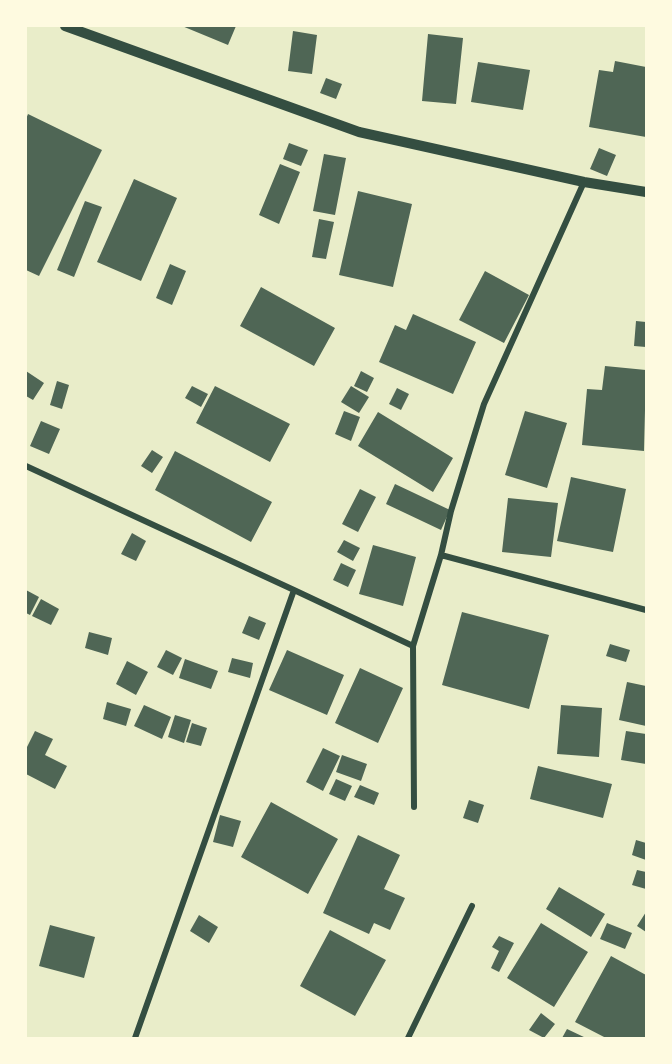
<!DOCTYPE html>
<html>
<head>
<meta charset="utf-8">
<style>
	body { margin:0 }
	#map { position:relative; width:672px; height:1064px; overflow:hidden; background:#e9edc9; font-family:"DejaVu Sans",sans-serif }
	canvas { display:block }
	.frame { position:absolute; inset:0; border:27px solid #fefae0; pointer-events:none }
</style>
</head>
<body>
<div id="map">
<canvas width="672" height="1064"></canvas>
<div class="frame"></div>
</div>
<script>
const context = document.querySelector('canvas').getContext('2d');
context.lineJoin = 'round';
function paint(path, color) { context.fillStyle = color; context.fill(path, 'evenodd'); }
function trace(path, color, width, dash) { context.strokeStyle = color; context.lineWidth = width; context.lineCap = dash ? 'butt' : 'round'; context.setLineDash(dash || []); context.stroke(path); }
const building = new Path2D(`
	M182 26H236L228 45Z
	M293 31 317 35 312 74 288 71Z
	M428 34 463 38 456 104 422 101Z
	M615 61 646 67V137L589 127 599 70 613 72Z
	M478 62 530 70 523 110 471 102Z
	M326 78 342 84 336 99 320 93Z
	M28 114 102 150 39 276 26 270V119Z
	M289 143 308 150 301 166 283 159Z
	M599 148 616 155 607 176 590 169Z
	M324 154 346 158 335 215 313 211Z
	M280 164 300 172 279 224 259 215Z
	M134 179 177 198 141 281 97 262Z
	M358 191 412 204 393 287 339 275Z
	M85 201 102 207 74 277 57 270Z
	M319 219 334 222 326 259 312 257Z
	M170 264 186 271 172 305 156 298Z
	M485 271 529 295 504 343 459 320Z
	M261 287 335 328 314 366 240 326Z
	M413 314 476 342 453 394 379 362 395 325 406 330Z
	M636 321 646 322V347L634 346Z
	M605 366 646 370 644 451 582 445 587 389 602 390Z
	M26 371 44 383 33 400 26 396Z
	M361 371 374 378 367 392 354 386Z
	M57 381 69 385 62 409 50 405Z
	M192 386 208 394 201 407 185 398Z
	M215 386 290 424 270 462 196 423Z
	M351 386 369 397 359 413 341 402Z
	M397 388 409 394 401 410 389 404Z
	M344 411 360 417 351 441 335 434Z
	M525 411 567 423 547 488 505 475Z
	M378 412 453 458 433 492 358 446Z
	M41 421 60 429 49 454 30 446Z
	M152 450 163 457 152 473 141 466Z
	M175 451 272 502 251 542 155 490Z
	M571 477 626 489 613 552 557 541Z
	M395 484 450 510 441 530 386 504Z
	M360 489 376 497 358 532 342 524Z
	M508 498 558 503 551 557 502 552Z
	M132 533 146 541 136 561 121 554Z
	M344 540 360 548 353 561 337 552Z
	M373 545 416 557 403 606 359 594Z
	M341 563 356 570 348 587 333 580Z
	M26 590 39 597 30 615 26 613Z
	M41 599 59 609 51 625 32 616Z
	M462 612 549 635 529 709 442 685Z
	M249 616 266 623 259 640 242 633Z
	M89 632 112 638 108 655 85 648Z
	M610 644 630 650 626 662 606 656Z
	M166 650 182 658 173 675 157 667Z
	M287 650 344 675 327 715 269 690Z
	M232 658 253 663 250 678 228 672Z
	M185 659 218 671 211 689 179 678Z
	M127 661 148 672 136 695 116 684Z
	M360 668 403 688 378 743 335 723Z
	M627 682 646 686V726L619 720Z
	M107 702 131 709 126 726 103 719Z
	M144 705 171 717 162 739 134 726Z
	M561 705 602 708 599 757 557 754Z
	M175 715 191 720 184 743 168 737Z
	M192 723 207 728 201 746 186 742Z
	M35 731 53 739 45 755 67 766 55 789 26 774V749Z
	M626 731 646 734V764L621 760Z
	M323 748 340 756 323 791 306 782Z
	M342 755 367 764 361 781 336 772Z
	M538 766 612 784 603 818 530 799Z
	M336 779 352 786 345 801 329 794Z
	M360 785 379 793 374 805 354 797Z
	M469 800 484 805 478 823 463 818Z
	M271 802 338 839 308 894 241 857Z
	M220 815 241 821 233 847 213 842Z
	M358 835 400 855 384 889 405 898 390 930 374 923 369 934 323 913Z
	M636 840 646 843V860L632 855Z
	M637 870 646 872V889L632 885Z
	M559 887 605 914 591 937 546 909Z
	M646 912V932L637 926Z
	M199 915 218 927 209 943 190 931Z
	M541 923 588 952 554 1007 507 978Z
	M607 923 632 933 625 949 600 939Z
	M50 925 95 937 84 978 39 966Z
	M330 930 386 960 355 1016 300 986Z
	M499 936 514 943 499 972 491 968 499 951 492 947Z
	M611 956 646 975V1038H606L575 1022Z
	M541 1013 555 1024 544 1038 529 1030Z
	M567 1029 586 1038H562Z`);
const minor = new Path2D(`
	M584 182 484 404 451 511 441 555 646 610
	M26 466 294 590
	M414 807 413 646 441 555
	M135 1038 294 590 413 646
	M408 1038 472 906`);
const tertiary = new Path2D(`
	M65 26 359 132 584 182 646 192`);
paint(building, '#4f6655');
trace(minor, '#344e41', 6);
trace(tertiary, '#344e41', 10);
</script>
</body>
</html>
